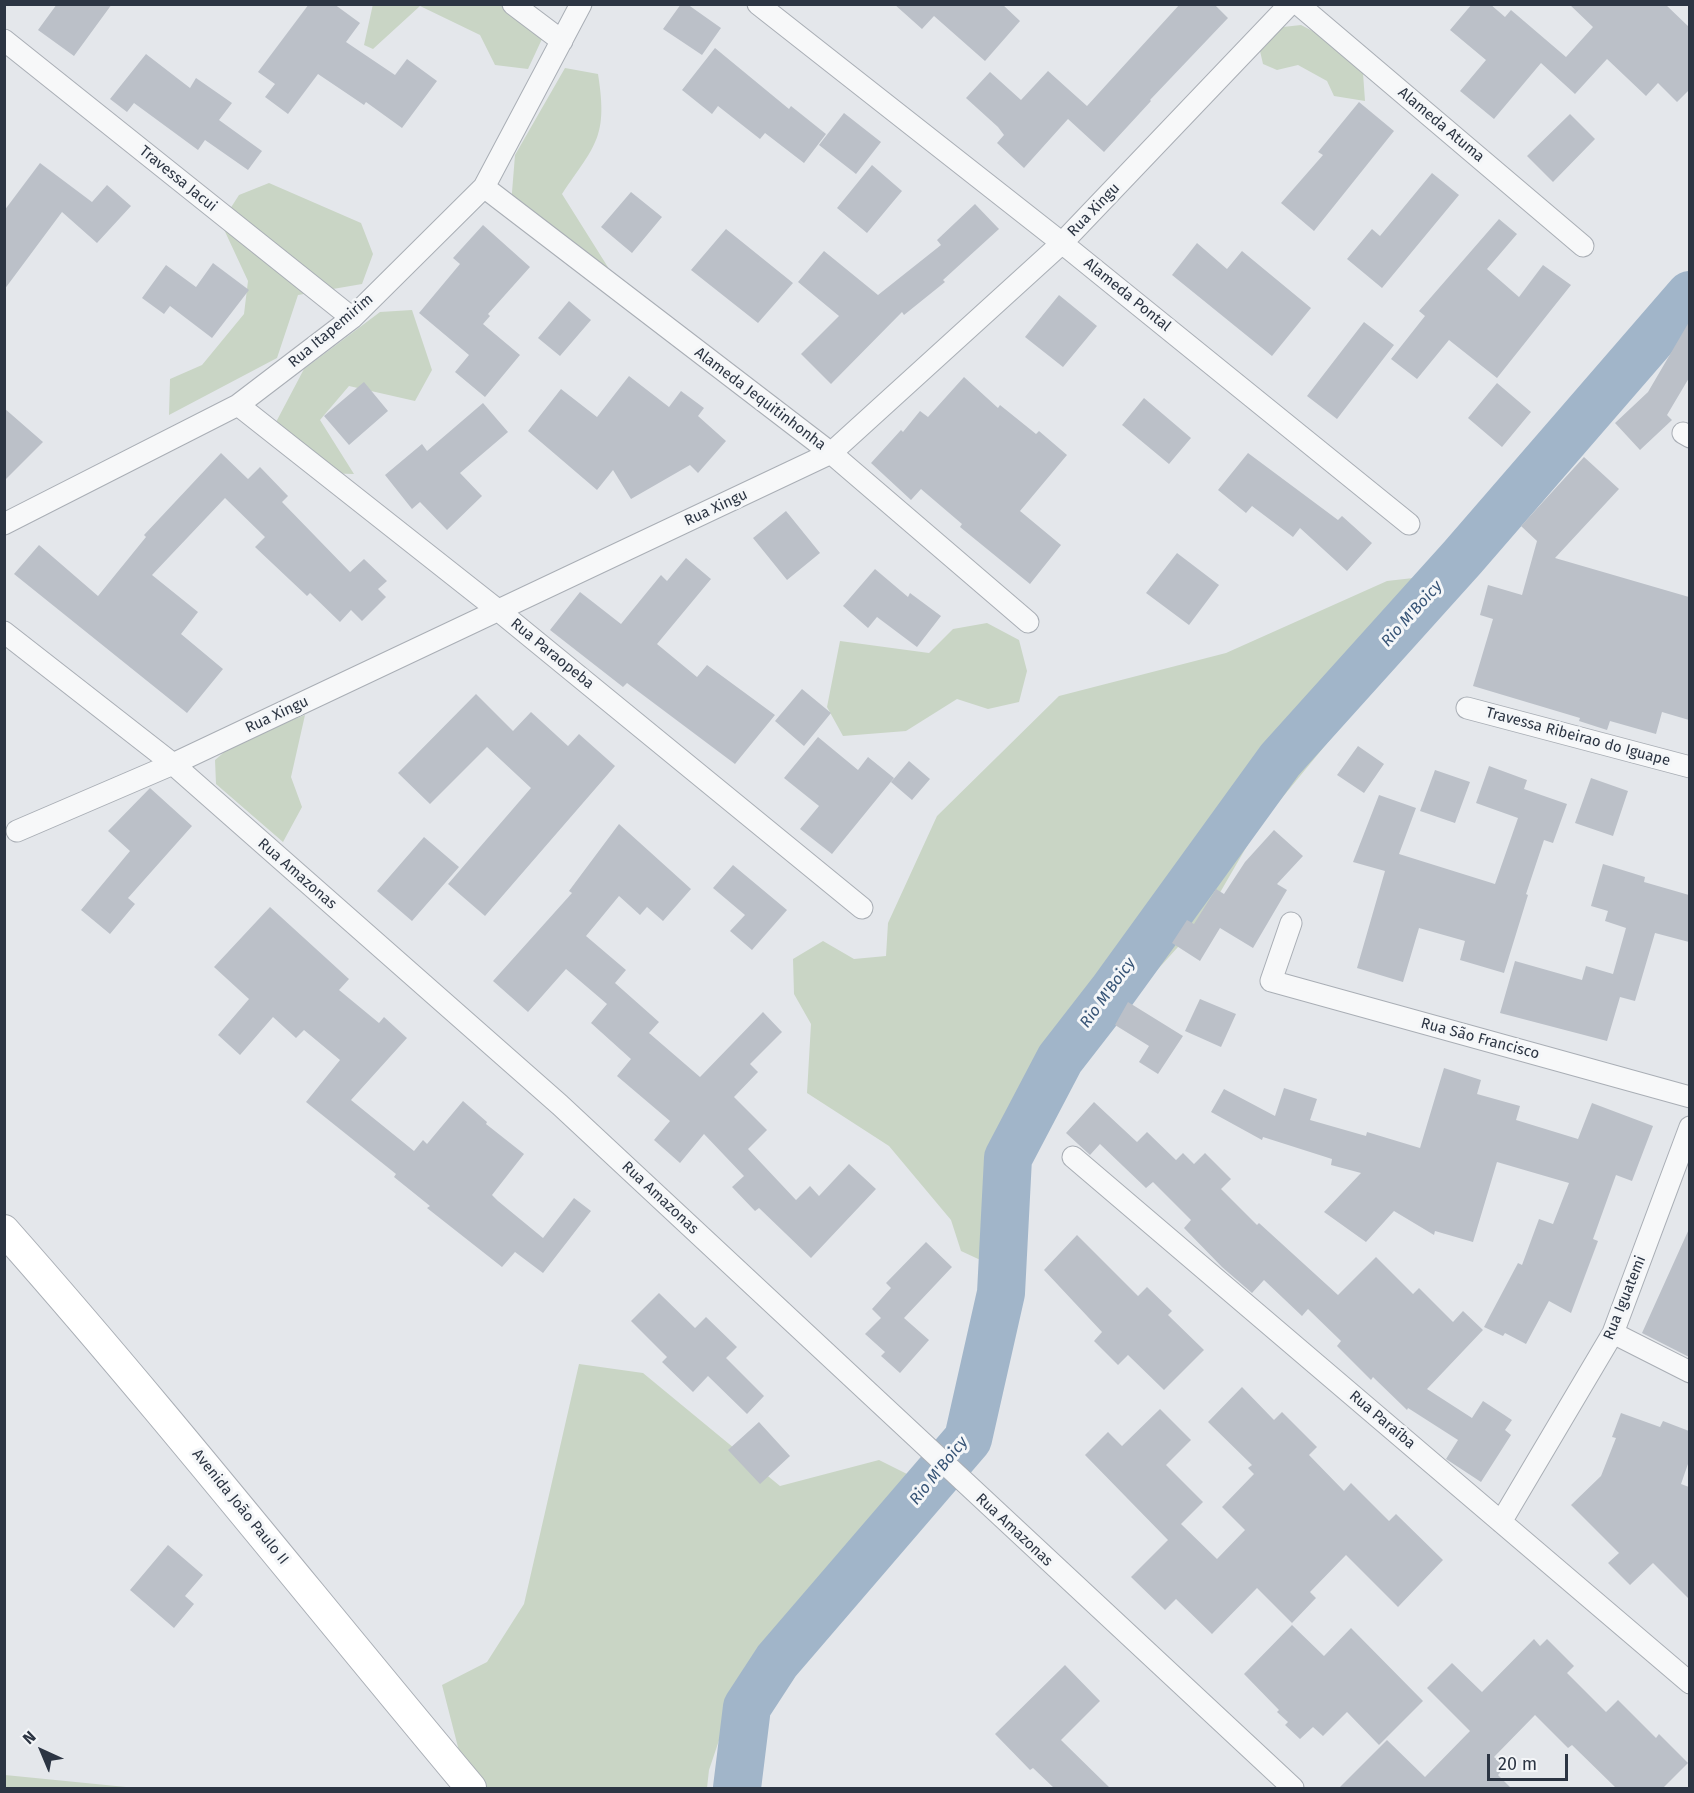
<!DOCTYPE html>
<html>
<head>
<meta charset="utf-8">
<style>
	body { margin:0 }
	#map { position:relative; width:1694px; height:1793px; overflow:hidden; background:#e4e7eb; font-family:"Fira Sans",sans-serif }
	canvas { display:block }
	.frame { position:absolute; inset:0; border:6px solid #2c3543; pointer-events:none }
	.north { position:absolute; left:12px; top:1721px; width:60px; height:60px; -webkit-text-stroke:4px #f4f6f8; paint-order:stroke; rotate:316deg; font-size:16px; font-weight:700; line-height:24px; text-align:center; color:#2c3543 }
	.north::after { content:''; display:block; margin:auto; width:21px; height:27px; background:#2c3543; clip-path:polygon(50% 0,100% 100%,50% 72%,0 100%) }
	.scale { position:absolute; left:1487px; top:1754px; width:81px; height:27px; box-sizing:border-box; border:3px solid #2c3543; border-top:0; padding-left:8px; font-size:18px; line-height:21px; white-space:nowrap; color:#2c3543; -webkit-text-stroke:4px #f4f6f8; paint-order:stroke }
</style>
</head>
<body>
<div id="map">
<canvas width="1694" height="1793"></canvas>
<div class="frame"></div>
<div class="north">N</div>
<div class="scale">20 m</div>
</div>
<script>
const context = document.querySelector('canvas').getContext('2d');
context.lineJoin = 'round';
function paint(path, color) { context.fillStyle = color; context.fill(path, 'evenodd'); }
function trace(path, color, width, dash) { context.strokeStyle = color; context.lineWidth = width; context.lineCap = dash ? 'butt' : 'round'; context.setLineDash(dash || []); context.stroke(path); }
function label(font, color, halo, rows, align = 'center') {
  context.font = font + ' "Fira Sans",sans-serif'; context.lineWidth = 6; context.setLineDash([]); context.textBaseline = 'middle'; context.strokeStyle = halo; context.fillStyle = color; for (const [text, x, y, turn = 0] of rows) {
    context.save(); context.translate(x, y); context.rotate((+turn || 0) * Math.PI / 180); context.textAlign = isNaN(turn) ? turn : align; if (halo) context.strokeText(text, 0, 0); context.fillText(text, 0, 0); context.restore();
  }
}
const green = new Path2D(`
	M373 4 532 5 542 39 528 69 495 65 480 35 420 6 373 49 364 45Z
	M1301 25 1334 42 1363 73 1365 101 1334 96 1327 81 1298 65 1277 70 1263 64 1260 51 1274 28Z
	M565 68 598 74C608 137 596 144 562 194L616 280 510 217 515 155Z
	M269 183 361 223 373 254 362 284 298 295 277 358 169 415 170 379 202 365 244 314 248 281 221 223 239 195Z
	M412 310 432 370 415 401 349 386 320 420 354 474 319 473 275 424 304 369 380 312Z
	M1422 577 1441 605 1258 827 1207 915 1052 1086 1027 1145 1025 1211 989 1264 961 1251 951 1220 889 1146 807 1093 811 1024 794 994 793 959 823 941 854 959 886 956 888 923 937 816 1059 696 1226 653 1387 581Z
	M987 623 1019 640 1027 671 1019 702 988 709 957 699 906 731 843 736 827 707 840 641 929 653 953 629Z
	M305 715 291 777 302 807 283 842 216 784 215 760 237 741Z
	M579 1364 643 1373 780 1486 879 1460 909 1475 879 1531 803 1595 741 1675 709 1770 707 1788H481L459 1751 442 1685 487 1662 524 1604Z
	M4 1775H5L136 1788H5Z`);
const river = new Path2D(`
	M737 1788 747 1707 777 1661 968 1439 1001 1293 1008 1158 1060 1059 1112 992 1280 760 1462 558 1690 295`);
const building = new Path2D(`
	M57 4H112L74 56 38 30Z
	M309 4H334L360 23 346 42 395 75 407 59 437 81 402 128 366 102 364 105 318 74 288 114 265 97 275 84 258 72Z
	M681 4H687L721 28 702 55 663 29Z
	M894 4H1002L1020 21 985 61 934 16 922 29Z
	M1180 4H1214L1228 18 1150 100 1151 101 1104 152 1068 119 1024 168 997 143 1004 135 998 127 966 98 990 72 1021 100 1048 71 1087 106Z
	M1472 4H1490L1505 17 1511 10 1566 57 1593 27 1569 4H1665L1689 27V90L1677 102 1658 83 1646 96 1607 59 1575 94 1541 63 1494 119 1460 91 1486 60 1450 30Z
	M715 48 789 109 791 106 826 134 804 163 765 133 760 139 718 106 712 114 682 90Z
	M146 54 190 88 196 78 232 103 219 120 262 151 248 170 205 140 198 150 134 103 127 112 110 99Z
	M1359 102 1394 131 1314 231 1281 203 1323 155 1318 152Z
	M844 113 881 142 856 174 819 145Z
	M1570 114 1595 139 1553 182 1527 156Z
	M40 163 92 202 107 185 131 206 97 243 62 212 4 290V211Z
	M872 165 902 191 867 233 837 208Z
	M1432 173 1459 195 1382 288 1347 259 1372 229 1380 236Z
	M631 192 662 217 632 253 601 227Z
	M975 204 999 229 943 280 945 282 904 315 902 312 831 384 801 354 839 316 798 282 824 251 878 295 941 245 937 240Z
	M1499 219 1517 234 1487 269 1519 297 1543 265 1571 285 1497 378 1449 340 1417 379 1391 359 1425 316 1419 311Z
	M483 225 530 267 488 314 490 316 483 324 520 355 485 397 455 372 469 355 419 313 460 264 453 258Z
	M726 229 793 283 758 323 691 270Z
	M1197 243 1227 269 1242 251 1311 308 1272 356 1172 275Z
	M213 263 249 290 212 338 170 306 164 314 142 298 166 265 196 287Z
	M1059 295 1097 326 1063 367 1025 337Z
	M569 301 591 320 560 356 538 338Z
	M1364 322 1394 345 1337 419 1307 396Z
	M1689 322V378L1667 415 1672 420 1640 450 1615 423 1648 392Z
	M629 376 669 407 681 391 704 408 698 416 726 441 698 473 690 465 631 499 613 470 597 490 528 431 561 389 597 417Z
	M964 377 998 408 1000 405 1036 434 1039 431 1067 455 1020 511 1061 545 1030 584 960 527 962 524 921 489 911 500 871 463 901 430 903 432 920 411 928 417Z
	M364 382 388 411 349 445 324 416Z
	M1497 383 1531 412 1502 447 1468 418Z
	M1144 398 1191 438 1169 464 1122 425Z
	M483 403 508 432 460 473 482 496 447 530 420 502 412 509 385 475 422 444 427 451Z
	M4 408 43 442 4 481Z
	M221 453 248 479 260 467 288 496 282 502 350 572 364 559 387 581 378 589 386 597 362 621 351 610 340 622 310 593 307 596 255 547 265 537 225 498 152 575 198 612 181 634 223 669 187 713 14 574 39 545 98 596 146 537 144 535Z
	M1248 453 1338 520 1342 516 1372 543 1347 571 1300 528 1293 537 1252 506 1246 513 1218 490Z
	M1584 457 1619 489 1555 558 1689 597V720L1662 712 1656 734 1610 721 1607 730 1579 721 1580 718 1473 686 1493 619 1480 615 1488 585 1522 595 1537 541 1521 526Z
	M786 511 820 553 787 580 753 538Z
	M1177 553 1219 585 1189 625 1146 593Z
	M686 558 711 579 657 644 697 677 707 665 775 715 735 764 627 683 623 687 550 630 580 592 621 624 661 575 667 581Z
	M875 569 908 597 910 593 941 616 917 647 877 617 868 628 843 606Z
	M802 689 831 713 804 746 775 721Z
	M476 694 513 731 531 712 568 746 579 734 615 766 485 916 448 884 531 788 487 747 430 804 398 773Z
	M818 737 858 770 868 757 894 778 832 854 800 829 819 806 784 778Z
	M1358 746 1384 764 1364 793 1337 775Z
	M909 761 930 779 912 800 891 782Z
	M1489 766 1527 780 1524 789 1567 804 1553 843 1544 840 1526 894 1528 895 1504 973 1460 960 1465 941 1419 928 1403 982 1357 968 1385 871 1353 862 1379 795 1416 808 1399 854 1495 884 1518 818 1476 803Z
	M1435 770 1470 782 1455 823 1420 811Z
	M1591 778 1628 791 1613 836 1575 823Z
	M150 788 192 826 128 898 135 904 110 934 81 910 130 851 108 831Z
	M619 824 691 889 663 921 647 907 640 915 619 896 586 936 626 970 615 983 659 1022 649 1033 700 1077 763 1012 782 1032 750 1064 758 1072 734 1097 767 1130 748 1149 796 1200 810 1186 819 1196 849 1164 876 1189 811 1258 759 1208 755 1211 732 1187 744 1176 704 1134 680 1163 654 1140 670 1121 617 1076 631 1059 591 1023 607 1004 566 969 528 1012 493 981 572 893 569 891Z
	M1274 830 1303 856 1277 884 1287 890 1253 948 1220 928 1200 961 1172 943 1187 920 1194 924 1216 889 1224 894 1245 862Z
	M424 837 459 867 412 921 377 891Z
	M1603 864 1645 877 1644 882 1689 895V942L1655 933 1635 1001 1620 997 1607 1041 1500 1013 1515 961 1582 980 1586 966 1613 974 1626 928 1605 921 1608 911 1591 906Z
	M733 865 787 910 752 950 730 931 745 915 713 888Z
	M270 907 349 979 339 990 379 1023 384 1017 407 1038 351 1100 414 1151 423 1140 427 1144 463 1101 487 1122 486 1124 524 1154 492 1195 498 1201 543 1238 574 1198 591 1211 543 1273 515 1252 502 1267 427 1208 430 1206 394 1177 396 1174 306 1102 340 1060 304 1030 296 1038 273 1017 240 1055 218 1035 249 999 214 967Z
	M1200 999 1236 1014 1221 1047 1185 1031Z
	M1128 1002 1183 1036 1158 1074 1139 1062 1149 1046 1115 1025Z
	M1444 1068 1481 1080 1477 1094 1520 1106 1516 1120 1578 1139 1592 1103 1653 1126 1632 1181 1616 1175 1593 1239 1598 1241 1571 1313 1549 1301 1526 1344 1505 1333 1503 1336 1484 1327 1518 1263 1522 1265 1539 1219 1553 1224 1569 1183 1497 1162 1473 1242 1435 1231 1434 1235 1394 1211 1366 1242 1324 1212 1361 1173 1331 1165 1332 1159 1263 1137 1262 1140 1211 1112 1224 1089 1275 1116 1284 1088 1317 1099 1310 1120 1366 1136 1367 1132 1420 1148Z
	M1094 1102 1137 1142 1147 1132 1176 1160 1183 1153 1194 1164 1205 1153 1231 1179 1221 1189 1257 1225 1259 1223 1338 1295 1376 1257 1413 1294 1419 1288 1453 1322 1463 1311 1483 1330 1427 1389 1472 1418 1483 1401 1512 1420 1505 1430 1511 1435 1481 1482 1446 1459 1458 1440 1408 1408 1407 1410 1373 1377 1371 1380 1337 1346 1341 1341 1308 1309 1302 1316 1264 1280 1252 1293 1222 1267 1184 1228 1191 1220 1153 1182 1146 1188 1100 1144 1090 1155 1066 1133Z
	M1689 1229V1357L1642 1333Z
	M1077 1235 1138 1296 1147 1287 1172 1311 1168 1315 1204 1350 1164 1390 1128 1355 1118 1365 1094 1341 1102 1332 1044 1270Z
	M926 1242 952 1267 904 1318 929 1340 900 1373 881 1356 885 1352 865 1334 881 1318 872 1309 891 1288 886 1283Z
	M659 1293 695 1328 706 1317 737 1347 726 1358 764 1396 747 1414 708 1376 693 1392 662 1362 667 1357 631 1321Z
	M1242 1387 1274 1420 1282 1412 1317 1447 1309 1455 1344 1491 1351 1483 1389 1521 1396 1514 1443 1560 1398 1607 1346 1555 1310 1592 1316 1598 1292 1623 1257 1588 1212 1634 1176 1599 1165 1610 1131 1577 1168 1540 1085 1455 1108 1432 1122 1446 1160 1409 1191 1440 1166 1465 1203 1502 1181 1524 1217 1559 1245 1530 1222 1507 1254 1474 1248 1468 1252 1465 1208 1422Z
	M1621 1413 1660 1427 1663 1421 1689 1431V1461L1681 1484 1689 1487V1599L1653 1563 1630 1585 1608 1563 1619 1553 1571 1505 1601 1476 1616 1438 1612 1437Z
	M759 1422 790 1456 760 1484 728 1450Z
	M168 1545 203 1575 185 1596 194 1604 174 1628 130 1590Z
	M1292 1625 1324 1656 1351 1628 1423 1701 1379 1745 1347 1712 1323 1736 1313 1727 1300 1739 1285 1725 1288 1722 1277 1712 1279 1710 1244 1674Z
	M1534 1639 1540 1646 1547 1639 1574 1666 1567 1673 1606 1712 1618 1700 1656 1738 1659 1734 1688 1763 1663 1788H1616L1572 1745 1568 1748 1535 1715 1494 1757 1505 1767 1498 1775 1511 1788H1339L1387 1740 1425 1777 1470 1731 1427 1688 1452 1663 1482 1692Z
	M1065 1665 1100 1701 1061 1740 1110 1788H1054L1033 1768 1030 1770 995 1734Z`);
const minor = new Path2D(`
	M513 4 562 41
	M758 4 1062 243 1409 524
	M1298 4 1583 246
	M4 40 352 318
	M484 187 831 453 1028 622
	M238 405 499 611 862 908
	M1683 433 1690 437
	M4 524 238 405 352 318 484 187 581 4
	M4 632 173 764 560 1105 1293 1788
	M1467 708 1690 767
	M17 831 173 764 831 453 1062 243 1290 4
	M1291 923 1271 981 1690 1097
	M1073 1157 1690 1683
	M1613 1333 1690 1372
	M1501 1522 1613 1333 1690 1127`);
const secondary = new Path2D(`
	M4 1230C165 1412 315 1602 471 1788`);
const streetNames = [
	["Alameda Atuma",1441,125,40],
	["Travessa Jacui",178,179,39],
	["Rua Xingu",1094,210,-46],
	["Alameda Pontal",1127,295,39],
	["Rua Itapemirim",331,331,-40],
	["Alameda Jequitinhonha",760,399,37],
	["Rua Xingu",716,508,-25],
	["Rua Paraopeba",552,654,39],
	["Rua Xingu",277,715,-25],
	["Travessa Ribeirao do Iguape",1578,737,15],
	["Rua Amazonas",297,874,41],
	["Rua São Francisco",1480,1039,15],
	["Rua Amazonas",660,1198,43],
	["Rua Iguatemi",1625,1298,-68],
	["Rua Paraíba",1382,1420,40],
	["Avenida João Paulo II",240,1507,51],
	["Rua Amazonas",1014,1530,43]
];
const waterNames = [
	["Rio M'Boicy",1412,614,-48],
	["Rio M'Boicy",1108,993,-54],
	["Rio M'Boicy",939,1471,-51]
];
paint(green, '#c9d5c5');
trace(river, '#a1b5c9', 48);
paint(building, '#bbc0c8');
trace(minor, '#a9aeb5', 23);
trace(secondary, '#a9aeb5', 32);
trace(minor, '#f7f8f9', 21);
trace(secondary, '#fff', 30);
label('15px', '#2c3543', '#f4f6f8', streetNames);
label('italic 16px', '#375476', '#f4f6f8', waterNames);
</script>
</body>
</html>
